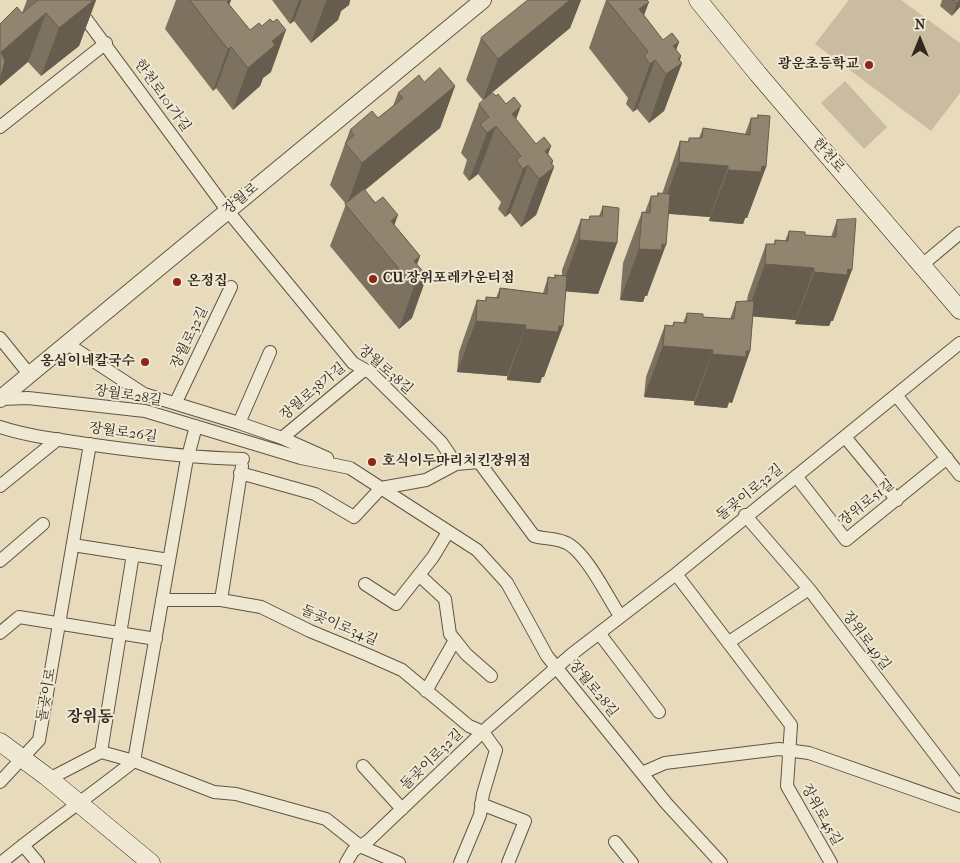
<!DOCTYPE html>
<html>
<head>
<meta charset="utf-8">
<style>
	body { margin:0 }
	#map { position:relative; width:960px; height:863px; overflow:hidden; background:#e7dbbb; font-family:"IM FELL French Canon",serif }
	canvas { display:block }
	.north { position:absolute; left:895px; top:15px; width:50px; height:50px; -webkit-text-stroke:4px #efe8d3; paint-order:stroke; rotate:0deg; font-size:14px; font-weight:700; line-height:20px; text-align:center; color:#34271f }
	.north::after { content:''; display:block; margin:auto; width:18px; height:22px; background:#34271f; clip-path:polygon(50% 0,100% 100%,50% 72%,0 100%) }
</style>
</head>
<body>
<div id="map">
<canvas width="960" height="863"></canvas>
<div class="north">N</div>
</div>
<script>
const context = document.querySelector('canvas').getContext('2d');
context.lineJoin = 'round';
function paint(path, color) { context.fillStyle = color; context.fill(path, 'evenodd'); }
function trace(path, color, width, dash) { context.strokeStyle = color; context.lineWidth = width; context.lineCap = dash ? 'butt' : 'round'; context.setLineDash(dash || []); context.stroke(path); }
function label(font, color, halo, rows, align = 'center') {
  context.font = font + ' "IM FELL French Canon","Noto Serif KR",serif'; context.lineWidth = 4; context.setLineDash([]); context.textBaseline = 'middle'; context.strokeStyle = halo; context.fillStyle = color; for (const [text, x, y, turn = 0] of rows) {
    context.save(); context.translate(x, y); context.rotate((+turn || 0) * Math.PI / 180); context.textAlign = isNaN(turn) ? turn : align; if (halo) context.strokeText(text, 0, 0); context.fillText(text, 0, 0); context.restore();
  }
}
const green = new Path2D(`
	M849 0H901L960 43V93L931 131 815 44Z
	M845 81 887 127 864 149 821 103Z`);
const minor = new Path2D(`
	M72 0 227 210 353 363 371 373 441 442 456 464
	M0 127 106 43
	M922 265 960 233
	M0 338 29 374
	M66 343 144 394 239 423 282 438 327 458
	M896 395 960 475
	M0 399 28 398 145 411 301 458 350 468 477 550 507 583 547 656 666 803 721 863
	M176 402 231 287
	M239 423 270 352
	M0 427C30 437 63 440 94 445 144 452 193 458 243 459
	M845 437 897 500
	M282 438 364 370
	M240 473 315 494 354 517 381 488 426 480 456 464 479 462 534 536C544 539 555 538 564 542 584 548 608 598 620 616
	M796 476 846 540 947 458
	M0 486 58 439
	M745 515 809 589 960 787
	M73 545 169 560
	M0 561 43 524
	M676 574 791 725 787 786 831 863
	M419 575 445 599 450 634 455 640 426 691
	M365 584 396 604 433 557 448 532
	M162 600H221L261 607 310 631 368 655 402 670 469 726 483 732 496 750 483 794 480 815 460 863
	M221 600 242 466
	M0 633 19 617 156 639
	M599 633 659 712
	M455 640 466 654 491 676
	M729 642 809 589
	M101 752 134 761 214 792 236 794 326 819 360 846 399 863
	M363 766 402 809
	M642 773 665 763 779 749 809 753 960 806
	M49 779 101 752 133 554
	M0 782 39 740 90 444
	M481 804 525 821 508 863
	M615 842 632 863
	M23 845 38 863
	M1 863C44 827 90 796 134 761L186 464 196 426
	M346 863 353 851 368 841 488 727 572 654 676 574 960 343`);
const tertiary = new Path2D(`
	M0 399 483 0`);
const secondary = new Path2D(`
	M698 0 758 74 960 310
	M0 742 46 776 151 863`);
const wall = new Path2D(`
	M27 0H96L79 46 41 76 28 62 22 13Z
	M176 0H231L229 5 250 30 271 72 263 78 260 86 233 110 216 88 213 91 165 29Z
	M272 0H350L349 5 341 11 338 20 311 43 294 21 290 24Z
	M528 0H581L570 28 483 100 466 80 481 38Z
	M606 0 644 15 663 40 679 42 676 50 681 56 680 60 682 63 664 111 649 123 637 109 633 112 626 104 628 98 589 48Z
	M942 0H960L952 16 940 6Z
	M424 82 455 86 440 128 365 190 420 256 417 264 412 318 399 329 330 246 346 204 330 185 350 130 378 118 393 106 398 93Z
	M479 104 516 120 536 144 551 146 548 154 553 161 552 164 554 167 536 215 521 227 510 213 505 217 498 209 501 202 478 174 469 181 463 173 467 160 461 153Z
	M758 115 766 167 747 218H745L743 224 709 221 710 217 669 214 647 296H645L643 302 620 300 623 263 642 212H645L651 196H657L658 193 662 194 680 141 688 142 689 138H699L703 128 745 134 751 118H757Z
	M603 206 617 243 598 294 566 291 544 377H542L540 383 507 380V376L457 372 459 352 477 300 485 301 486 297 496 298 500 288 543 293 548 277 554 278 555 275H562V270L581 219 588 220 590 216H599Z
	M837 220 833 321H831L829 326 795 324 796 320 753 316 750 351 732 403 729 402 727 408 694 405V401L644 397 646 377 665 325 672 326 674 322 683 323 687 313 703 317 730 319 736 302 747 301 748 295 766 244H774L775 240 785 241 789 231 805 235 831 237Z`);
const shadedWall = new Path2D(`
	M94 0H96L79 46 41 76 59 28Z
	M229 0H231L218 36 227 2Z
	M299 0H302L294 21 290 24Z
	M327 0H350L349 5 341 11 338 20 311 43 326 1Z
	M570 0H581L570 28 483 100 498 59Z
	M960 0V7L952 16 957 3Z
	M649 2 636 37 639 9Z
	M46 13 28 62 0 86V55L1 52Z
	M286 30 271 72 263 78 260 86 233 110 248 68 272 41Z
	M679 42 667 74 678 59 681 56 678 65 682 63 664 111 649 123 666 74 673 46Z
	M231 47 216 88 213 91 228 49Z
	M655 60 637 109 633 112 650 64Z
	M455 86 440 128 347 205 362 163Z
	M521 106 508 141 512 114Z
	M496 126 478 174 469 181 487 133Z
	M551 146 539 178 551 163 553 161 550 170 554 167 536 215 521 227 539 179 545 151Z
	M679 162 728 166 710 217 660 213Z
	M528 165 510 213 505 217 523 169Z
	M762 166 766 167 747 218H745L743 224 709 221 728 170Z
	M398 215 385 252 391 221Z
	M579 240 617 243 598 294 560 291Z
	M662 244 666 245 647 296H645L643 302 620 300 639 249Z
	M420 256 410 283 414 261Z
	M765 264 814 268 796 320 746 316Z
	M848 269 852 270 833 321H831L829 326 795 324 814 272Z
	M427 276 412 318 399 329 414 287Z
	M476 321 526 325 507 376 457 372Z
	M559 326H563L544 377H542L540 383 507 380 525 329Z
	M663 346 713 350 694 401 644 397Z
	M746 351H750L732 403 729 402 727 408 694 405 712 354Z`);
const building = new Path2D(`
	M38 0H94L59 28 46 13 1 52 5 61 0 80V24L17 7 22 13Z
	M190 0H229L227 2 250 30 259 23 262 26 270 19 273 22 277 19 286 30 272 41 275 45 248 68 231 47 228 49Z
	M528 0H570L498 59 481 38Z
	M607 0H647L649 2 639 9 663 40 672 33 679 42 673 46 681 56 678 59 682 63 666 74 655 60 650 64 644 56 648 52Z
	M953 0H960L957 3Z
	M440 68 455 86 362 163 345 143 354 135 350 130 372 111 378 118 403 98 398 93 419 75 424 82Z
	M493 93 496 96 498 94 506 104 514 97 521 106 512 114 536 144 544 137 551 146 545 151 553 161 551 163 554 167 539 179 528 165 523 169 516 160 521 156 496 126 487 133 480 124 489 117 479 104Z
	M758 115 770 116 766 167 762 166 761 172 728 170V166L679 162 680 141 689 142V138H702L703 128 750 135 751 118H758Z
	M364 189 375 203 383 197 398 215 391 221 420 256 414 261 427 276 414 287 345 204Z
	M658 193 670 194 666 245 662 244V250L639 249 642 212 650 213 651 196H658Z
	M603 206 619 208 617 243 579 240 581 219 589 220 590 216H602Z
	M856 219 852 270 848 269 847 275 814 272V268L765 264 766 244H775V240L788 241 789 231 805 232V235L836 237 837 220Z
	M555 275 567 276 563 326H559L558 332 525 329 526 325 476 321 477 300 486 301V297L499 298 500 288 547 294 548 277 555 278Z
	M754 301 750 351H746V357L712 354 713 350 663 346 665 325 673 326 674 322 686 323 687 313 703 314V317L734 319 736 302Z`);
const markers = [
	[869,65,5,"#8f2418"],
	[373,279,5,"#8f2418"],
	[177,282,5,"#8f2418"],
	[145,362,5,"#8f2418"],
	[372,462,5,"#8f2418"]
];
const poiNames = [
	["광운초등학교",859,65,"right"],
	["CU 장위포레카운티점",383,279],
	["온정집",187,282],
	["옹심이네칼국수",135,362,"right"],
	["호식이두마리치킨장위점",382,462]
];
const streetNames = [
	["한천로101가길",162,96,54],
	["한천로",828,156,49],
	["장월로",241,199,-39],
	["장월로32길",190,338,-64],
	["장월로38길",385,370,41],
	["장월로38가길",313,392,-40],
	["장월로28길",128,396,9],
	["장월로26길",123,433,8],
	["돌곶이로32길",750,493,-39],
	["장위로51길",867,503,-38],
	["돌곶이로34길",339,626,23],
	["장위로49길",866,641,53],
	["장월로28길",593,689,51],
	["돌곶이로",47,695,-80],
	["돌곶이로32길",432,760,-44],
	["장위로45길",821,815,61]
];
const quarterNames = [
	["장위동",90,718]
];
paint(green, '#c9bca0');
trace(minor, '#615446', 14);
trace(tertiary, '#615446', 18);
trace(secondary, '#34271f', 19);
trace(minor, '#efe8d3', 12);
trace(tertiary, '#efe8d3', 16);
trace(secondary, '#efe8d3', 18);
paint(wall, '#7d7260');
paint(shadedWall, '#665d4e');
paint(building, '#918570');
trace(building, '#665d4e', 1);
for (const [x, y, r, color] of markers) { const dot = new Path2D(); dot.arc(x, y, r, 0, 2 * Math.PI); context.fillStyle = color; context.fill(dot); trace(dot, '#efe8d3', 2); }
label('bold 14px', '#34271f', '#efe8d3', poiNames, 'left');
label('14px', '#34271f', '#efe8d3', streetNames);
label('bold 16px', '#34271f', '#efe8d3', quarterNames);
</script>
</body>
</html>
